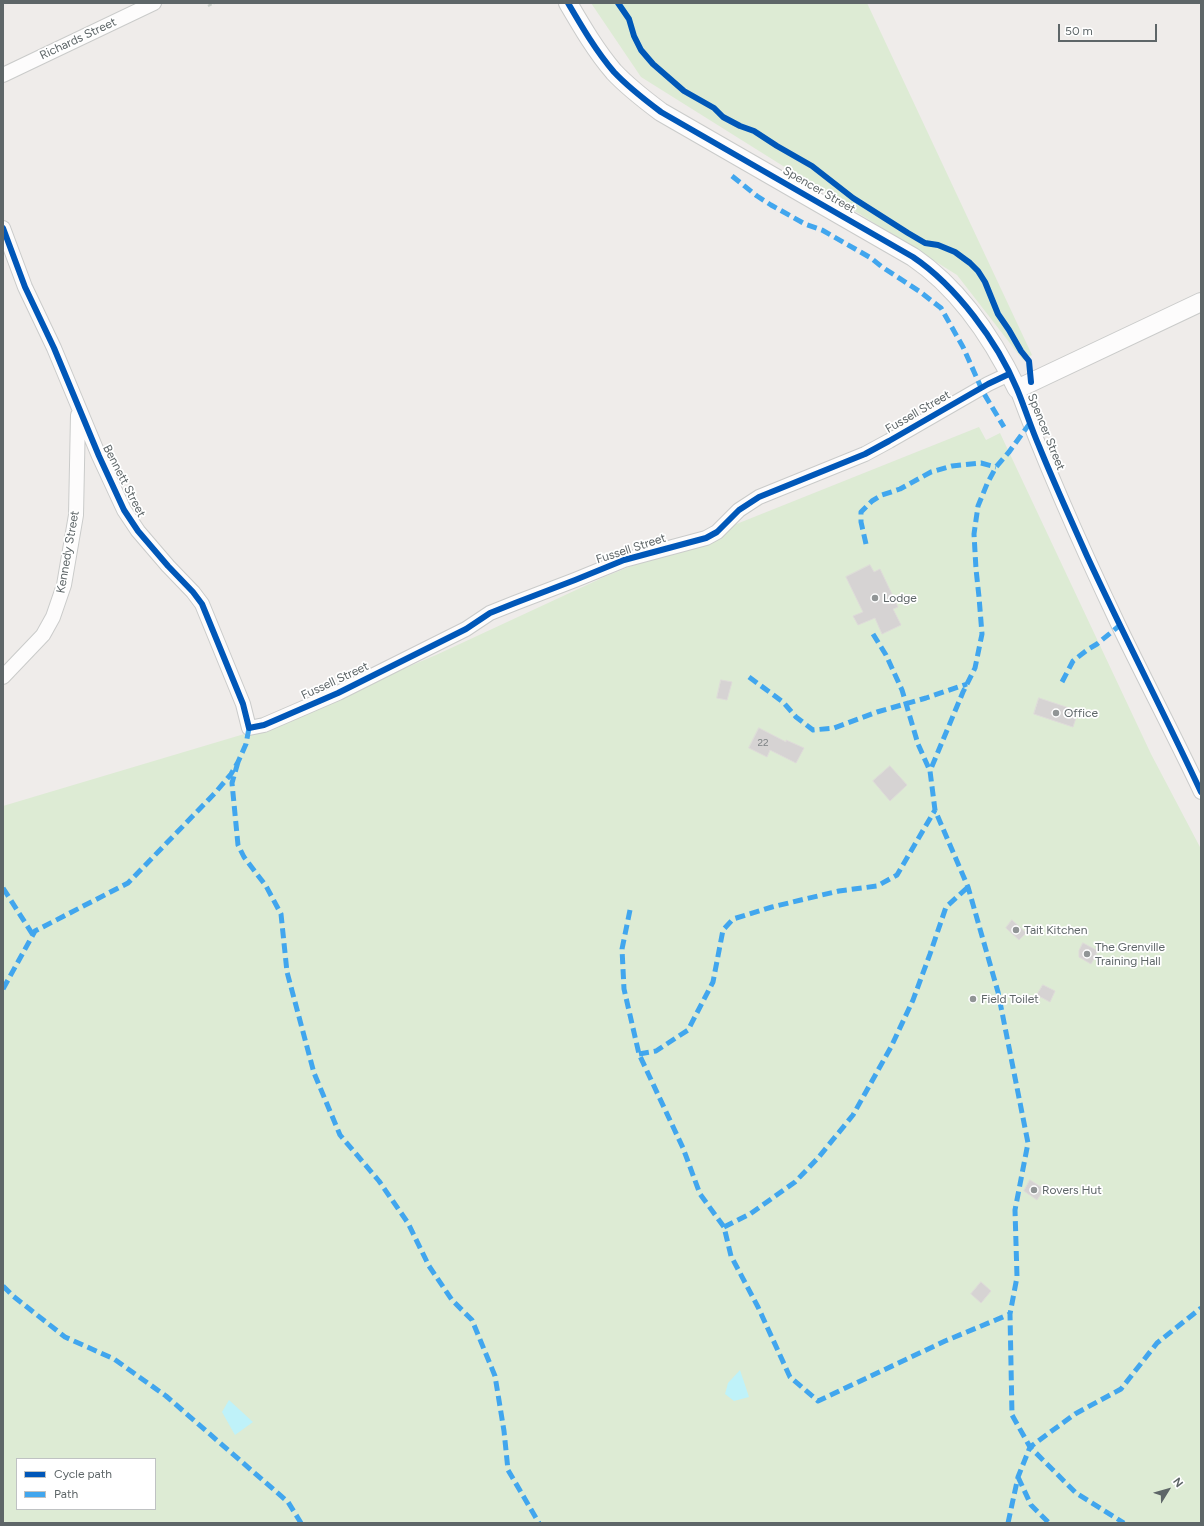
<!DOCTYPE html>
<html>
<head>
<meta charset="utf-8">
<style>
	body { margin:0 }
	#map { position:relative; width:1204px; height:1526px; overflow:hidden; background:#efecea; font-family:Figtree,sans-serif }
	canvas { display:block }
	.frame { position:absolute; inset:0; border:4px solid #5e6668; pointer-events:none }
	.legend { position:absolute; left:16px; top:1458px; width:140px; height:52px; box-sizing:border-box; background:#fff; border:1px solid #bfc2c3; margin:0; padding:5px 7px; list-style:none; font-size:12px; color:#5e6668 }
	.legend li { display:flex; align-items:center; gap:8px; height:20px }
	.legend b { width:20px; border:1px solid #bfc2c3 }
	.north { position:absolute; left:1148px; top:1470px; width:40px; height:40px; -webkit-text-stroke:3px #fff; paint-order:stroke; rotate:53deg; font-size:11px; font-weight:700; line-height:16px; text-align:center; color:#5e6668 }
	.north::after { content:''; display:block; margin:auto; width:14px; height:18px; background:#5e6668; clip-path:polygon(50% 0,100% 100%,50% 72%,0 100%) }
	.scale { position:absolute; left:1058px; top:24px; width:99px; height:18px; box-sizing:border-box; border:2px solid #5e6668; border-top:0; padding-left:5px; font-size:12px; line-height:14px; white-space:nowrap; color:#5e6668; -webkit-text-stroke:3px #fff; paint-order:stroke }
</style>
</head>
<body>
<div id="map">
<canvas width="1204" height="1526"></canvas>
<div class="frame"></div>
<ul class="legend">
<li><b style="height:5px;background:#0057b8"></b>Cycle path</li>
<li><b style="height:5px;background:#41a6ee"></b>Path</li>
</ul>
<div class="north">N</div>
<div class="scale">50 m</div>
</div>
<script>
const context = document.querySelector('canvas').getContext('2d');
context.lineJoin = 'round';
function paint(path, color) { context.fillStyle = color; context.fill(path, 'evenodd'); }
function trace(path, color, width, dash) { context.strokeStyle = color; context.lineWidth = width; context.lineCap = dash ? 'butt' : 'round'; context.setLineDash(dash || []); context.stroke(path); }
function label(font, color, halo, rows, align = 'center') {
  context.font = font + ' Figtree,sans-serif'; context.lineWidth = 3.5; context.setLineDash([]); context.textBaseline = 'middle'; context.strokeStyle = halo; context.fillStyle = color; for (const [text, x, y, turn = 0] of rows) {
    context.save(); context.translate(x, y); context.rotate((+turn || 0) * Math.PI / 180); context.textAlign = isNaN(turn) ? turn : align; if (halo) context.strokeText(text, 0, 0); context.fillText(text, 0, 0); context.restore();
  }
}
const green = new Path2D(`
	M591 3H867L1032 355 1023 360 957 275 641 77Z
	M979 427 986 440 1000 433 1151 754 1201 849V1523H3V806L261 729 436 655 604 577ZM17 1459H155V1509H17Z`);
const water = new Path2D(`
	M740 1370 749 1397 734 1401 725 1394 728 1383Z
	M229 1400 253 1422 235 1435 222 1412Z`);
const building = new Path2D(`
	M870 565 874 572 880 569 898 607 893 609 901 625 882 634 875 618 858 625 853 616 863 612 846 577Z
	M721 680 732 682 727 700 717 698Z
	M1039 698 1078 711 1073 727 1034 714Z
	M759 728 786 742V740L804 748 796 763 770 750 767 757 749 748Z
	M890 766 907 785 890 801 873 781Z
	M1012 920 1026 933 1019 940 1006 928Z
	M1083 943 1098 951 1091 964 1079 957V951Z
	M1043 985 1055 991 1050 1002 1037 995Z
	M1030 1180 1044 1189 1037 1200 1024 1191Z
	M981 1282 991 1291 981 1303 971 1294Z`);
const path = new Path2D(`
	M208 6 214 3`);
const minor = new Path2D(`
	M3 75 154 3
	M3 228 25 287 54 348 99 456 124 510 138 531 168 566 193 592 202 604 243 704 249 728 264 725 338 693 466 629 490 613 515 603 575 580 624 560 706 538 717 532 739 510 759 497 865 454 889 441 988 384 1009 374
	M1017 389C1047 470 1082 548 1119 626 1146 682 1175 737 1201 792
	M3 677 43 635 53 617 64 585 76 515 78 415`);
const tertiary = new Path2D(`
	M568 3C582 27 596 51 614 72 628 87 645 100 661 112L913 257C960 289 993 339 1017 389L1201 302`);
const quiet = new Path2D(`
	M732 176 757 196 771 205 805 224 822 230 871 258 882 267 919 291 941 308 963 347 983 392 1004 427
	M1030 423 1009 452 996 467 987 484 978 506 974 534 976 569 979 597 982 634 975 668 963 692 930 771 935 810 968 887 998 992 1028 1143 1015 1210 1017 1277 1010 1314 1012 1415 1030 1447 1076 1493 1124 1523
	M866 544 861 522V512L872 501 882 495 900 489 931 472 952 466 981 463 996 467
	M873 634 886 655 902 690 918 744 930 771
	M749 677 783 702 796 717 813 730 834 728 877 712 926 698 967 684
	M1062 682 1073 661 1087 650 1097 644 1119 626
	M238 762 232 783 238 845 244 857 266 886 281 914 287 972 314 1073 340 1135 379 1181 408 1223 429 1266 452 1300 472 1320 495 1376 504 1431 508 1470 539 1523
	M3 888 33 935
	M630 910 622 949 624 989 639 1054 683 1148 700 1194 724 1227 731 1256 758 1307 790 1377 818 1401 945 1341 1010 1314
	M3 989 35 931 128 883 215 793 231 774 238 762 246 744 249 728
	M639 1054 656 1051 688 1030 713 982 723 930 733 919 772 907 805 899 839 891 877 886 897 875 935 810
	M724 1227 750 1214 795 1182 818 1158 853 1115 891 1047 913 1000 930 954 946 907 968 887
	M3 1286 13 1296 65 1337 114 1359 166 1396 288 1502 301 1523
	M1018 1477 1031 1505 1049 1523
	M1008 1523 1018 1477 1030 1447 1075 1414 1121 1389 1157 1343 1201 1308`);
const cycleway = new Path2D(`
	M568 3C582 27 596 51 614 72 628 87 645 100 661 112L913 257C956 286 997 341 1017 389 1025 408 1031 428 1039 446 1054 483 1071 520 1087 556 1124 636 1164 713 1201 792
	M618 3 629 19 634 36 641 50 653 64 684 91 714 108 723 117 740 126 754 131 777 146 812 166 853 198 908 233 925 243 938 245 955 252 970 263 978 271 985 282 998 314 1009 330 1021 351 1029 361 1031 382
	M3 228 25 287 54 348 99 456 124 510 138 531 168 566 193 592 202 604 243 704 249 728 264 725 338 693 466 629 490 613 515 603 575 580 624 560 706 538 717 532 739 510 759 497 865 454 889 441 988 384 1009 374`);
const markers = [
	[875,598,4,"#919596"],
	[1056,713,4,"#919596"],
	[1016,930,4,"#919596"],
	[1087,954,4,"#919596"],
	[973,999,4,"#919596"],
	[1034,1190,4,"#919596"]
];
const numberNames = [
	["22",763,743]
];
const streetNames = [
	["Richards Street",78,39,-25],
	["Spencer Street",819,190,30],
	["Fussell Street",918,412,-30],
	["Spencer Street",1046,432,68],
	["Bennett Street",124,481,63],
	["Fussell Street",631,549,-18],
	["Kennedy Street",68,552,-80],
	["Fussell Street",335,681,-25]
];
const poiNames = [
	["Lodge",883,598],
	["Office",1064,713],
	["Tait Kitchen",1024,930],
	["The Grenville",1095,947],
	["Training Hall",1095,961],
	["Field Toilet",981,999],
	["Rovers Hut",1042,1190]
];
paint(green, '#ddebd4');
paint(water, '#bff2f9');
paint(building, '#d6d3d3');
trace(building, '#dedbd9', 1);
trace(minor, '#cacbca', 16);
trace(tertiary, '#cacbca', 20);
trace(path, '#cbd1cb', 2.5, [4, 2]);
trace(minor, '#fdfcfc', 14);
trace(tertiary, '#fdfcfc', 18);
trace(quiet, '#41a6ee', 5, [10, 5]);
trace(cycleway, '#0057b8', 6);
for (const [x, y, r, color] of markers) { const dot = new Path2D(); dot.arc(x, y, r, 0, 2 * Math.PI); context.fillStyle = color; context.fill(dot); trace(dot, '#fff', 1.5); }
label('10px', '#7d8284', null, numberNames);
label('12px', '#5e6668', '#fff', streetNames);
label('12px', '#5e6668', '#fff', poiNames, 'left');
</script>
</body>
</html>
